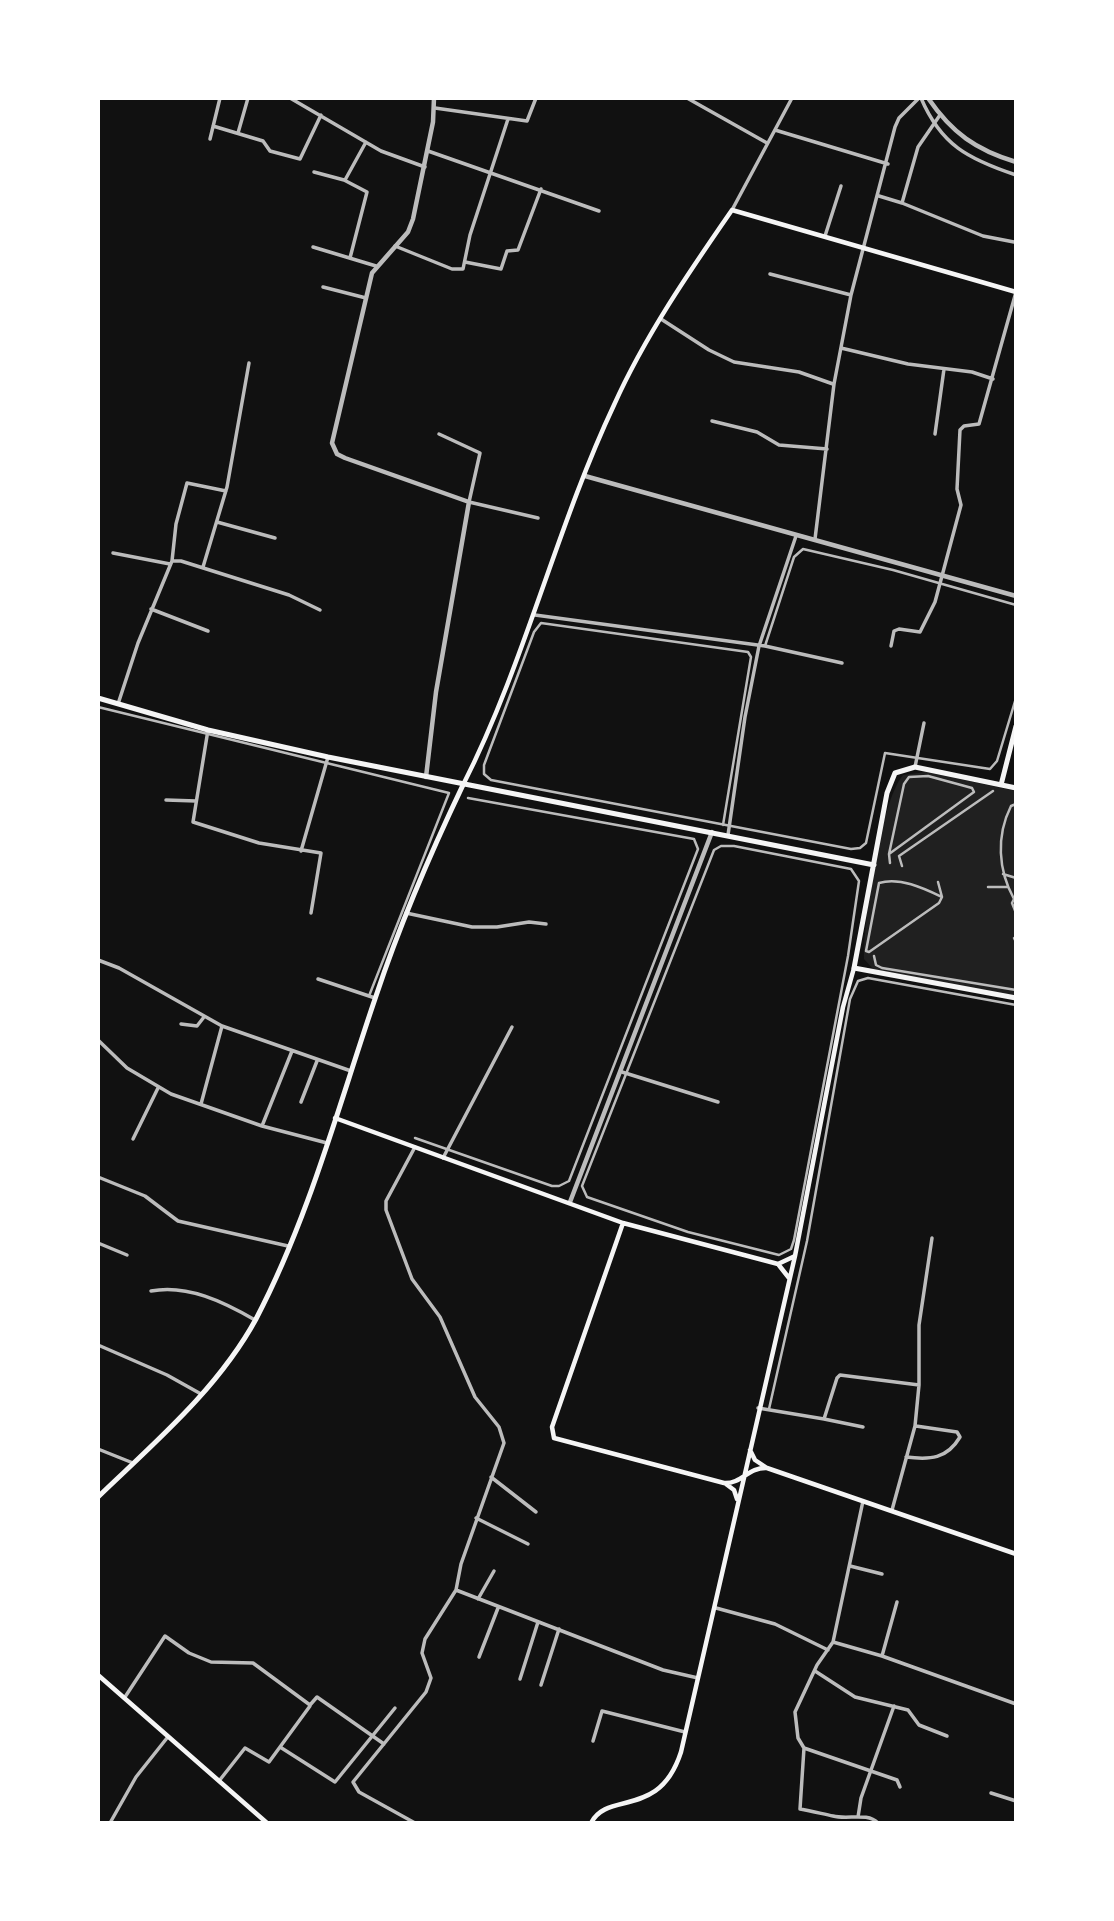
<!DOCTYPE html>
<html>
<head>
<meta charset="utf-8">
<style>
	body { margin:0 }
	#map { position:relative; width:1114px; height:1921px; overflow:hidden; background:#111; font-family:"Alegreya Sans",sans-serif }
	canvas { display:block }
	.frame { position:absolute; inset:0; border:100px solid #fff; pointer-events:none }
</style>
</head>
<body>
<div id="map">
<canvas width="1114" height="1921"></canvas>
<div class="frame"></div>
</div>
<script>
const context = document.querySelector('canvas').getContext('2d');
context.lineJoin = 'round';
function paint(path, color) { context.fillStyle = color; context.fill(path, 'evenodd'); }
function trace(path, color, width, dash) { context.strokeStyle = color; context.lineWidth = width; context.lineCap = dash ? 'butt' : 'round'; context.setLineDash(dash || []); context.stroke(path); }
const green = new Path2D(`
	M926 772 1016 791V997L873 969 864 959C863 921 880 803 903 775Z`);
const pedestrian = new Path2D(`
	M765 646 794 557 803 549 893 570 1016 605
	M98 707 449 793 369 996
	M1016 804 1011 806C996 836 998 870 1014 899L1012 903 1016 913
	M723 825 751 657 748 652 541 623 534 632 484 765V774L491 780 851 849 860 848 866 843 885 753 990 769 997 761 1016 698
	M721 846H734L851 869 859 881 848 956 794 1240 791 1249 779 1255 688 1232 587 1197 582 1186 714 850Z
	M889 854 974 792 972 788 928 776 909 777 904 784 889 854 890 863
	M902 866 899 856 993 791
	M1003 874 1016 878
	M938 882 942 897 939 903 869 952 866 951 879 883C900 877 923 888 942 897
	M988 887H1008
	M1014 938 1016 942
	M874 956 876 965 882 968 1016 990
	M415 1138 552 1186H559L569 1181 698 849 694 839 468 798
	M769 1409 807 1241 850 999 858 981 868 978 1016 1005`);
const minor = new Path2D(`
	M290 98 381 151 425 167
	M687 98 767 143
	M921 98C941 145 968 159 1016 175
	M435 108 527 121 536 98
	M213 126 263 141 270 151 300 159 321 115
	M775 130 888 164
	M238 133 248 98
	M210 139 220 98
	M428 151 599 211
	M314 172 344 180 367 192 350 258
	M345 180 366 142
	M879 196 902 203 918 147 940 115
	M902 203 983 236 1014 242
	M732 210 792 98
	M825 236 841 186
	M395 246 452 269H463L470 235 508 119
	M313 247 376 266
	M465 262 501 269 507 251 518 250 541 189
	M770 274 851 295
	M323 287 366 298
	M661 319 709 350 734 362 799 372 833 384
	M841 348 908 364 972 372 993 379
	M712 421 757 432 779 445 827 449
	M439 434 480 453 469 502 538 518
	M935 434 944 369
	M217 522 275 538
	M815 539 834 384 851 295 895 127 899 118 919 98
	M113 553 170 564
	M172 561 176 524 187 483 226 491
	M203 567 227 487 249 363
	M151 609 208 631
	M535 615 765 646 842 663
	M891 646 894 631 899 629 920 632 935 602 961 505 957 489 960 430 964 426 979 424 1016 292
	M118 704 138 643 172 561H181L289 595 320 610
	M208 730 193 822 259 843 321 853 311 913
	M915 767 924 723
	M166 800 196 801
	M728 835 745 717 759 646 796 536
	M301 851 328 757
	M406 913 472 927H497L529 922 546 924
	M98 960 119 968 222 1026 351 1071
	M318 979 375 998
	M181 1024 197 1026 204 1017
	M98 1040 127 1068 171 1094 262 1126 327 1143
	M622 1072 718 1102
	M301 1102 317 1061
	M201 1104 222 1026
	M262 1126 292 1051
	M133 1139 158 1088
	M443 1158 512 1027
	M98 1177 145 1196 178 1221 288 1246
	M98 1243 127 1255
	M151 1291C187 1284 224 1302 255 1320
	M98 1345 167 1375 201 1394
	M758 1408 824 1419 837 1378 840 1375 919 1385
	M824 1419 863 1427
	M98 1449 133 1463
	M906 1457C930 1460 947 1459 960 1437L957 1432 916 1426
	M491 1477 536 1512
	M863 1501 833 1642 882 1656 1016 1704
	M892 1510 915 1426 919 1385V1325L932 1238
	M476 1518 528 1544
	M850 1566 882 1574
	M456 1590 663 1670 698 1678
	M478 1599 494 1571
	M716 1608 775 1624 828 1650
	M833 1642 817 1665 795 1712 798 1738 804 1748 800 1809C812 1811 823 1814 833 1816 848 1820 867 1812 878 1823
	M882 1656 897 1602
	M479 1657 498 1608
	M815 1671 855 1697 908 1710 919 1725 947 1736
	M520 1679 538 1622
	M541 1685 559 1629
	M125 1697 165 1636 189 1653 211 1662 253 1663 310 1705 317 1697 384 1744
	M593 1741 602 1711 685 1732
	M280 1747 335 1782 395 1708
	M804 1748 897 1780 900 1787
	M219 1781 245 1748 269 1762 310 1706
	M991 1793 1016 1801
	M858 1817 861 1798 894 1706
	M110 1823 136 1777 167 1738
	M415 1823 359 1792 353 1782 426 1692 431 1678 422 1653 425 1639 456 1590 461 1564 504 1443 499 1427 475 1397 440 1317 412 1279 386 1210V1201L415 1147
	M1004 1823H1013`);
const tertiary = new Path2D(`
	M928 98C952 133 976 150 1016 162
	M585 476 1016 596
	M426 777 436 692 469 502 345 458 337 454 332 443 372 273 408 232 413 219 433 122 434 98
	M570 1202 712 832`);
const secondary = new Path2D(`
	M463 785C525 663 556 528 614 405 645 336 689 272 732 210L1016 292
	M335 1118 623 1223 778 1264 789 1278
	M623 1223 552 1427 554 1438 724 1483C742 1484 748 1467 767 1468
	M778 1264 795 1256
	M750 1450 755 1460 767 1468 1016 1554
	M726 1484 734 1490 737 1499
	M98 1675 267 1823
	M591 1823C608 1790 659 1820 681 1752L795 1256 843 1007 854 968`);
const primary = new Path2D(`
	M98 1497C154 1443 218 1389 256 1319 309 1218 339 1104 376 996 400 924 430 854 463 785`);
const trunk = new Path2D(`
	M98 698 208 730 328 757 874 865
	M1001 785 1016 726
	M1016 788 915 767 895 773 887 793 854 968 1016 998`);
paint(green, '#202020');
trace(pedestrian, '#bcbcbc', 2.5);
trace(minor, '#bcbcbc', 3.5);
trace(tertiary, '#bcbcbc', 4.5);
trace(secondary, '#f5f5f5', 4.5);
trace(primary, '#f5f5f5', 5);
trace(trunk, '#f5f5f5', 5);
</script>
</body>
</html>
